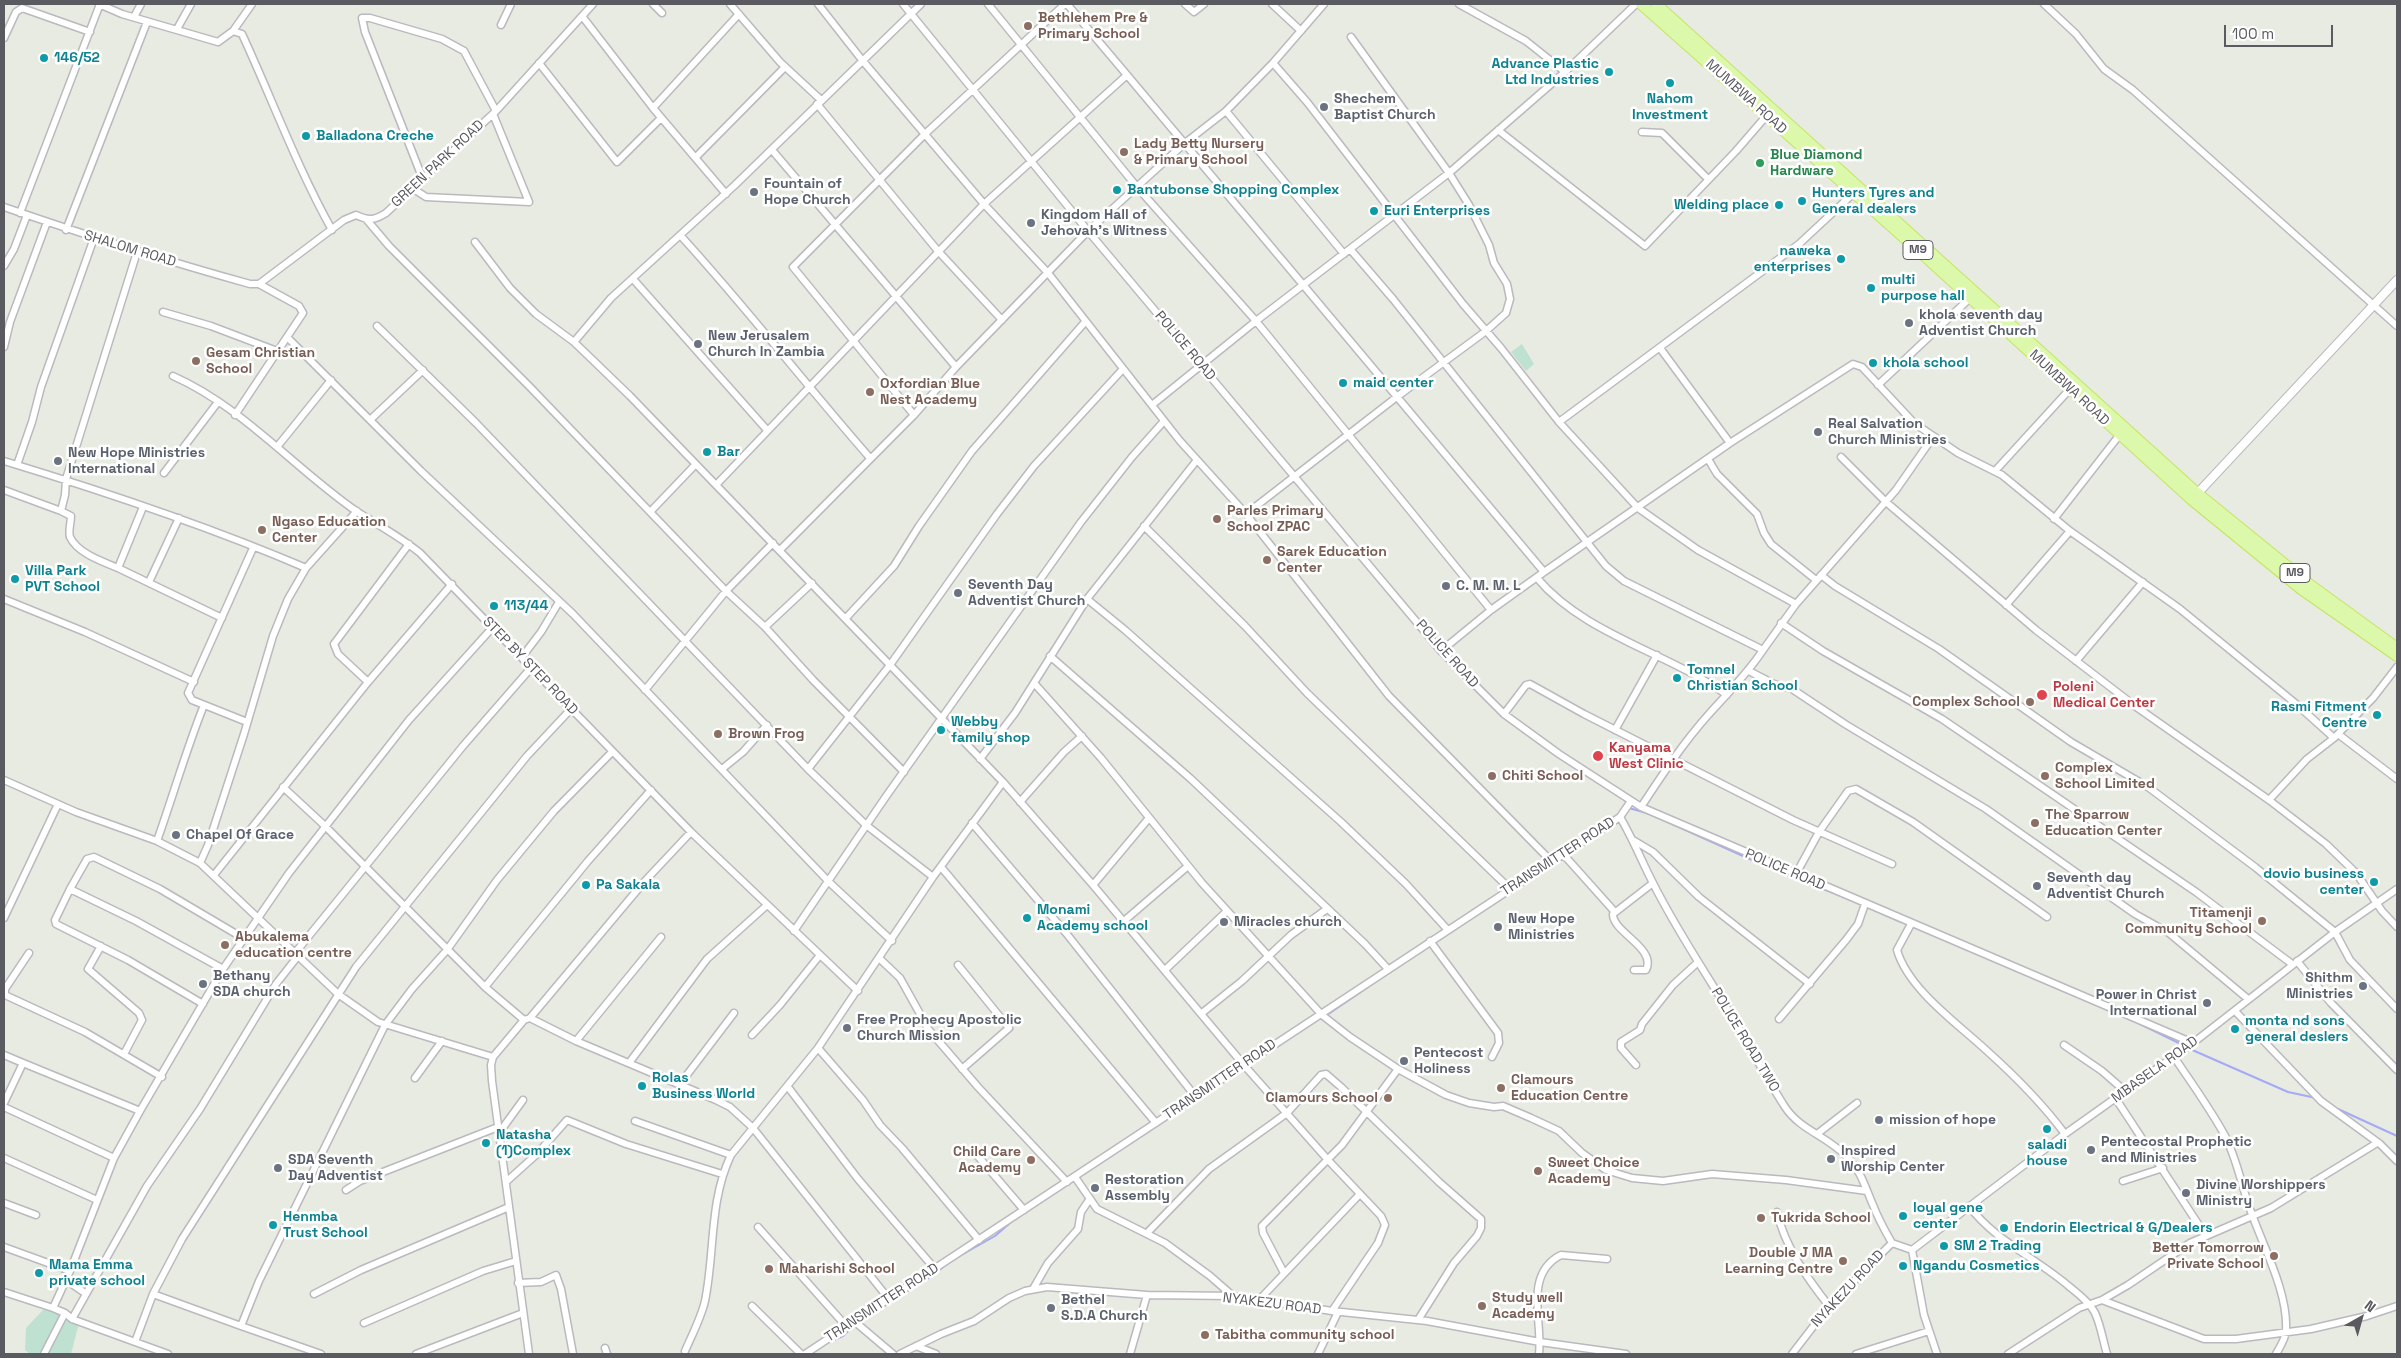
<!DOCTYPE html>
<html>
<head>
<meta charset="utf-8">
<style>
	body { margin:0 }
	#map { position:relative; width:2401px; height:1358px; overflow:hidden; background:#e8ebe1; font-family:"Space Grotesk",sans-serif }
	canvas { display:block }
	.frame { position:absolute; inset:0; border:5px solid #5a5a61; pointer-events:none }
	.north { position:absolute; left:2336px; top:1293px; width:50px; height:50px; -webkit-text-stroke:4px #fff; paint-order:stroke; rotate:38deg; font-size:14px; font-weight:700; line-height:20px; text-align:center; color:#5a5a61 }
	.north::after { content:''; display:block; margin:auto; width:18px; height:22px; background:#5a5a61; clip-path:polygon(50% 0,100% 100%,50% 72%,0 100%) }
	.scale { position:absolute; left:2224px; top:25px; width:109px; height:22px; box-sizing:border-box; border:2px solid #5a5a61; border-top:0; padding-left:6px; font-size:15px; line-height:18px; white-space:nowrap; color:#5a5a61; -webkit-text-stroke:4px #fff; paint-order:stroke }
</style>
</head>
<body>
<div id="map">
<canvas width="2401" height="1358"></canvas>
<div class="frame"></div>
<div class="north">N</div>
<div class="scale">100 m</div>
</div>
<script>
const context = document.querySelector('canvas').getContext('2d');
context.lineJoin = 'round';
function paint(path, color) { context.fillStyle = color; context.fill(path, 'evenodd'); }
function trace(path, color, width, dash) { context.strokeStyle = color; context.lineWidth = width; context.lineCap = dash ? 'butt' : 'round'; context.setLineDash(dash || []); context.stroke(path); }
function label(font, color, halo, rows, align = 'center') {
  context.font = font + ' "Space Grotesk",sans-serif'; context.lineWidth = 5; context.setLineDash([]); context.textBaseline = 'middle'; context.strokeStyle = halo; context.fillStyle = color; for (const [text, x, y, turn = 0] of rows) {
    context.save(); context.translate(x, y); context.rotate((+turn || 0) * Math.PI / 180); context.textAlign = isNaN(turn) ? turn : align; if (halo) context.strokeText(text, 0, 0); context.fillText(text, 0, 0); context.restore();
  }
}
const green = new Path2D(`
	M1522 344 1534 364 1526 371 1511 352Z
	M43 1310H63L79 1323 71 1354H30L25 1350 26 1328Z`);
const stream = new Path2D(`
	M1629 808 1650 814 1774 870 1844 897
	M1883 914 1901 922
	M1327 1015 1368 987
	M2138 1023 2183 1045
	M2190 1049 2288 1092 2316 1098
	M2338 1109 2397 1136
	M956 1258 995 1236 1010 1223
	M862 1320 932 1276 943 1267
	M827 1343 843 1336 856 1324`);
const minor = new Path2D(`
	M99 4 122 14 218 42 233 31 242 34C272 99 297 167 332 230
	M653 4 662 13
	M730 4 780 62 821 100
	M818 4 862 60 984 204 1048 273 1180 441 1246 514 1389 696 1551 861
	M903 4 1088 231 1441 651 1504 714 1559 754 1641 807 2193 1043
	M921 4 735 185 611 298 574 342 630 396 1003 782 1093 885 1243 1064 1328 1160 1381 1216 1385 1225 1378 1243 1332 1311
	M988 4 1137 187 1256 321 1491 610
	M1067 4 1127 75
	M1185 4 1194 12 1204 4
	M1272 4 1301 31
	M1459 4 1526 41 1565 72
	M2044 4 2076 34 2104 69 2133 90 2397 326
	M582 16 653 108 726 194
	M134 17 141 4
	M501 25 511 4
	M177 29 191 4
	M233 31 252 4
	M4 38 16 12 22 8 90 32
	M539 63 617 162 661 118
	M1273 63 1307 102 1463 304 1501 348 1559 422 1638 508 1698 550 1796 604 1763 650
	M817 104 938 251 1002 320
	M653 108 739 14
	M1226 111 1344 254
	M1498 130 1645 246 1736 151 1768 114
	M1642 132 1662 133 1708 179
	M772 150 956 367
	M696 157 785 67
	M422 177 365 32 362 18H370L442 39 464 51 496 111
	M412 188 426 197 529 202 493 114
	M4 207C85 235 167 261 250 284H259
	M20 213 100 4
	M367 220 389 246 529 386 726 591 765 627 813 680 904 772
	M66 230 147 22
	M680 235C746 307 805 384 870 458
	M475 242 510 288 536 314 574 342
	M1350 249 1393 299 1606 566 1624 581 1763 650C1747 674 1728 693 1709 714 1683 743 1662 775 1641 807
	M4 266 14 249 27 215
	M633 279 767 430
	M259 284 344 220 356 215C369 221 375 220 386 213L496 111 593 4
	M163 312 211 326 277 351
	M377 326 476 423 808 769 866 825 933 877
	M288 338 421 471 573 614 829 882 892 941
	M4 347 10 322 47 222
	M1660 348 1730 443
	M173 376C243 407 294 468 356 511 378 525 399 536 420 553L691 832 858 991
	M1878 385 1970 298
	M1152 405 1256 321 1449 173 1565 72 1636 4
	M235 415 303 313 299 306 259 284
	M914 415 793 267 926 133 1065 4
	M370 420 423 370
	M1559 422 1799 244 1856 191
	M277 447 331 380
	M1841 457 1886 502 2036 630 2135 706 2269 800 2326 844 2356 873 2382 911 2397 927
	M1708 459 1717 474 1757 514 1764 533 1771 544 1816 580
	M4 461C106 492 208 526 306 568L288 599 273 636 244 734 208 845 200 863
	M17 465 32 422 41 387 94 238
	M1995 471 2070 389
	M164 473 218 402
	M716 485 984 204 1127 75 1544 572
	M4 490 61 511 65 495 66 479 137 252
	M143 507 118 568 222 618
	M61 511 71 516C71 523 68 531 70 537 77 553 103 562 118 568
	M651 511 695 465
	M1246 514 1398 396 1486 331 1506 313 1510 299 1507 284 1494 263 1489 245 1469 205 1449 173 1351 37
	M2054 519 2121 433
	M1144 526 1245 626 1307 693 1509 888
	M780 550 914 415 956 367 1088 231 1185 143 1226 111 1273 63 1324 4
	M306 568 357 511
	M1821 575 1835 586 1939 649 2071 742 2148 787 2255 867 2335 932 2350 960 2397 1009
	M1537 578C1585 635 1667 652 1727 695
	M149 582 179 518
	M4 599 85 632 194 682
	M1087 599 1125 630 1341 822 1406 884 1447 929
	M1796 604 1896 490 1933 437
	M2006 605 2070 531
	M846 618 894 566 919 526 972 451 1085 322
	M1781 623 1823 651 1942 719 2196 892 2292 964
	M765 627 812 583
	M1441 651 1491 610 1544 572 1730 443 1853 364 1862 367 1914 423 1958 453 2002 475 2070 531 2180 609 2295 703 2334 738 2373 698 2397 667
	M1050 656 1191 779 1365 944 1388 969
	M522 657 541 632 559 602
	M2076 661 2143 582
	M1749 671 1774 684 1792 689 1845 724 1986 809 2135 914 2169 933 2248 999
	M368 682 338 654 334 644 409 544
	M1034 683 1101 758 1202 883 1322 1015 1350 1037 1398 1069 1446 1095 1469 1103 1494 1107 1503 1106 1531 1118 1559 1131 1582 1153 1606 1170 1632 1178 1663 1181 1712 1174 1786 1180 1867 1191
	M645 690 726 591 773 543
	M1504 714 1526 685 1530 684 1584 714 1793 820 1892 864
	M247 722 192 700 188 693 253 548
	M1615 730 1657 655
	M2338 734 2397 779
	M980 759 1015 713 1087 599 1197 460
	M722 769 743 752 767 725
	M808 769 890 665 997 514 1034 466 1122 370
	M4 780 76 812 157 841 200 863 338 994 378 1022 493 1057 524 1020 530 1018 576 1041 716 1100 730 1107 753 1128 888 1298
	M283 787 325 826 485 987 524 1020
	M2269 800 2307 759 2334 738
	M1020 802 1064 752 1082 736
	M1620 817C1633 839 1642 862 1654 885 1672 921 1694 955 1715 989 1740 1028 1760 1068 1785 1107 1800 1130 1827 1136 1846 1156 1861 1170 1865 1187 1873 1205 1878 1218 1885 1231 1892 1243
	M972 823 1066 933 1195 1096
	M1633 840 1653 852 1699 897 1810 984
	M157 841C173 796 186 750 204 705
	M1563 854 1614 911
	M941 867 1156 1123
	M1796 874 1819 832 1848 791 1856 789 1913 822 2047 917
	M214 875 368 682 452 584
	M1093 885 1149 818
	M70 889 87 859 94 857 160 889 243 938
	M4 918 58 804
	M1124 921 1188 866
	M1911 924 1897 950C1908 989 1958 1024 1986 1050 2015 1076 2042 1103 2065 1134
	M794 931 887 795 1081 522 1132 457 1164 421
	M1430 941 1498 1033 1499 1043 1492 1057
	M101 946 88 969 139 1013 142 1020 124 1054
	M29 953 5 989V995L85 1032 162 1077
	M295 953 463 746 531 668
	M880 959 900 978 929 1030 978 1087 1067 1182
	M2297 961 2331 1003 2397 1070
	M958 965 1009 1028 962 1069
	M1165 970 1227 911
	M1634 970H1646C1657 948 1612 932 1613 914L1653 883
	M485 987 588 861 651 790
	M203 1004 128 960 56 924 55 920 70 889 136 921 223 969
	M2235 1011 2321 1101 2380 1144 2397 1161
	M1202 1013 1242 981 1291 935 1327 909
	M530 1018 644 882 691 832
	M1779 1019 1846 940 1858 924 1865 904
	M752 1035 780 1005 820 955
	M576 1041 661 937
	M2064 1045 2102 1071 2126 1092
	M818 1048 863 1100 880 1125 902 1148 979 1240
	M4 1055 23 1063 4 1103
	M493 1057 491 1065 492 1081 529 1354
	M2174 1057C2191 1082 2209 1107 2224 1134 2238 1160 2242 1190 2253 1217 2265 1250 2288 1294 2286 1330 2286 1338 2280 1347 2276 1354
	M23 1063 140 1111 114 1158
	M629 1063 707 959 766 906
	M1636 1065 1621 1048V1042L1640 1030 1642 1024 1673 985 1697 963
	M415 1078 442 1041
	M680 1084 734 1013
	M788 1087 858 1179 935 1269
	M2116 1099 2206 1236
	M4 1107 114 1158 70 1271
	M140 1111 223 969 289 873 409 720 493 627
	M635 1121 731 1155
	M499 1133 523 1100
	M1817 1134 1857 1103
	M976 1154 1024 1210
	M4 1158 97 1200
	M1075 1177 1097 1209 1165 1243 1210 1276 1233 1296
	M507 1181 537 1154 567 1120 626 1144 722 1174
	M2123 1181 2163 1168
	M346 1190 360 1181 498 1127
	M4 1203 36 1215
	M1969 1206C1995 1241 2038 1259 2071 1288 2080 1295 2090 1303 2095 1313 2101 1326 2103 1341 2107 1354
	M1777 1212C1785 1247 1807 1278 1829 1306
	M758 1227 846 1326
	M1147 1233 1209 1169 1287 1113 1312 1085 1321 1075 1326 1074 1341 1087 1439 1182 1481 1219V1228L1477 1236 1454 1263 1418 1320
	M1892 1243 1912 1250
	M4 1247 70 1271 53 1308 65 1313
	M1912 1250 2065 1134 2193 1043 2335 932 2397 889
	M1912 1250 1924 1315 1937 1354
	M1284 1273 1263 1233 1262 1226 1342 1145 1398 1069
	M66 1280 85 1293
	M518 1283 541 1282 556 1275 561 1289 573 1354
	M1033 1289 1048 1263 1078 1229 1081 1212 1089 1200
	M4 1292 53 1308
	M153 1294 241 1326 259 1281 385 1025 412 989 447 950 497 880 554 811 612 752
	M314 1294 361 1270 509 1207
	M1259 1300 1360 1194
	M2102 1300 2204 1339H2236L2311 1329 2367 1316 2397 1306
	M752 1306 801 1354
	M72 1319 168 1354
	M854 1321 893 1354
	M364 1323 483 1271 516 1261
	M241 1326 321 1354
	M135 1342 153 1294 182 1239 356 967 527 756 571 709
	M916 1346 936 1354
	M605 1348 607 1354
	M685 1351C692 1335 701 1318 705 1301 715 1252 709 1201 731 1155L818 1048 933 877 1003 782
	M44 1354 65 1313 72 1319 147 1186 200 1109 276 984 298 956
	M416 1354 523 1313
	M805 1354 1620 817 1631 801
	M900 1354 941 1334 974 1321 1009 1298 1025 1291 1047 1287 1147 1295 1233 1296 1332 1311 1427 1321 1540 1342 1626 1354
	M1130 1354 1147 1295
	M1318 1354 1338 1312
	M1539 1354C1543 1322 1523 1274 1561 1255L1607 1259
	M1792 1354 1829 1306 1892 1243
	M1856 1354 1929 1331
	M2008 1354 2079 1308 2102 1300 2128 1285 2190 1243 2271 1208 2377 1143`);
const tertiary = new Path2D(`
	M2195 496 2397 280`);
const primary = new Path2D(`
	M1641 4 1918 250 2192 500 2301 589 2397 656
	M1656 4 2197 493 2309 584 2397 648`);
const markers = [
	[1028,26,5,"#8d6e63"],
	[44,58,5,"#0f9aa8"],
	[1609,72,5,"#0f9aa8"],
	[1670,83,5,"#0f9aa8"],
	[1324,107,5,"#6b7280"],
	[306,136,5,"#0f9aa8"],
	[1124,152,5,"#8d6e63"],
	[1760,163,5,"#2e9e5b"],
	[1117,190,5,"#0f9aa8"],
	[754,192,5,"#6b7280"],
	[1802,201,5,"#0f9aa8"],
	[1779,205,5,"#0f9aa8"],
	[1374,211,5,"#0f9aa8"],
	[1031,223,5,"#6b7280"],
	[1841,259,5,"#0f9aa8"],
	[1871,288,5,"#0f9aa8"],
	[1909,323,5,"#6b7280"],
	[698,344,5,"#6b7280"],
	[196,361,5,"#8d6e63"],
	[1873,363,5,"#0f9aa8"],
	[1343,383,5,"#0f9aa8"],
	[870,392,5,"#8d6e63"],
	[1818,432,5,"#6b7280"],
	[707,452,5,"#0f9aa8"],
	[58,461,5,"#6b7280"],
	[1217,519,5,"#8d6e63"],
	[262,530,5,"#8d6e63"],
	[1267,560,5,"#8d6e63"],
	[15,579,5,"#0f9aa8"],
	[1446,586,5,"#6b7280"],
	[958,593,5,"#6b7280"],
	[494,606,5,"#0f9aa8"],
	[1677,678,5,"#0f9aa8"],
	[2042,695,6,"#e0444e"],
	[2030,702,5,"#8d6e63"],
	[2377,715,5,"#0f9aa8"],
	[941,730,5,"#0f9aa8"],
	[718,734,5,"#8d6e63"],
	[1598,756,6,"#e0444e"],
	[1492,776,5,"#8d6e63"],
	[2045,776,5,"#8d6e63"],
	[2035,823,5,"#8d6e63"],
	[176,835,5,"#6b7280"],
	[2374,882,5,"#0f9aa8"],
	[586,885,5,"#0f9aa8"],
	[2037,886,5,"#6b7280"],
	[1027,918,5,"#0f9aa8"],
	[2262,921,5,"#8d6e63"],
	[1224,922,5,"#6b7280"],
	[1498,927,5,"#6b7280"],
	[225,945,5,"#8d6e63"],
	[203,984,5,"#6b7280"],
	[2363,986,5,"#6b7280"],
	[2207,1003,5,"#6b7280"],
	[847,1028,5,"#6b7280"],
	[2235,1029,5,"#0f9aa8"],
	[1404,1061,5,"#6b7280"],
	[642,1086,5,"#0f9aa8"],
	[1501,1088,5,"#8d6e63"],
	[1388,1098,5,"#8d6e63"],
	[1879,1120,5,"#6b7280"],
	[2047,1129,5,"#0f9aa8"],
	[486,1143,5,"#0f9aa8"],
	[2091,1150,5,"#6b7280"],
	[1831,1159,5,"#6b7280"],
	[1031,1160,5,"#8d6e63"],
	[278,1168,5,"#6b7280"],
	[1538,1171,5,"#8d6e63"],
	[1095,1188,5,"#6b7280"],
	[2186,1193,5,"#6b7280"],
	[1903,1216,5,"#0f9aa8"],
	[1761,1218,5,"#8d6e63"],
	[273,1225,5,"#0f9aa8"],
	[2004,1228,5,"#0f9aa8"],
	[1944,1246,5,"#0f9aa8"],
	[2274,1256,5,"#8d6e63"],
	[1843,1261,5,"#8d6e63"],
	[1903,1266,5,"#0f9aa8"],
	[769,1269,5,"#8d6e63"],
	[39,1273,5,"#0f9aa8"],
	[1482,1306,5,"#8d6e63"],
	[1051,1308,5,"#6b7280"],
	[1205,1335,5,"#8d6e63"]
];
const shields = [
	[1918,250,30],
	[2295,573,30]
];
const shieldNames = [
	["M9",1918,250],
	["M9",2295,573]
];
const educationNames = [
	["Bethlehem Pre &",1038,18],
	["Primary School",1038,34],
	["Lady Betty Nursery",1134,144],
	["& Primary School",1134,160],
	["Gesam Christian",206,353],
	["School",206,369],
	["Oxfordian Blue",880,384],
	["Nest Academy",880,400],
	["Parles Primary",1227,511],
	["School ZPAC",1227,527],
	["Ngaso Education",272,522],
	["Center",272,538],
	["Sarek Education",1277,552],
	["Center",1277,568],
	["Complex School",2020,702,"right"],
	["Brown Frog",728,734],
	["Complex",2055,768],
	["School Limited",2055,784],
	["Chiti School",1502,776],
	["The Sparrow",2045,815],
	["Education Center",2045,831],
	["Titamenji",2252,913,"right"],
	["Community School",2252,929,"right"],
	["Abukalema",235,937],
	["education centre",235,953],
	["Clamours",1511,1080],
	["Education Centre",1511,1096],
	["Clamours School",1378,1098,"right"],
	["Child Care",1021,1152,"right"],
	["Academy",1021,1168,"right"],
	["Sweet Choice",1548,1163],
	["Academy",1548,1179],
	["Tukrida School",1771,1218],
	["Better Tomorrow",2264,1248,"right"],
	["Private School",2264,1264,"right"],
	["Double J MA",1833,1253,"right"],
	["Learning Centre",1833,1269,"right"],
	["Maharishi School",779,1269],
	["Study well",1492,1298],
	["Academy",1492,1314],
	["Tabitha community school",1215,1335]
];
const cultureNames = [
	["146/52",54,58],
	["Advance Plastic",1599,64,"right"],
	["Ltd Industries",1599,80,"right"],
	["Nahom",1670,99,"center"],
	["Investment",1670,115,"center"],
	["Balladona Creche",316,136],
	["Bantubonse Shopping Complex",1127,190],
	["Hunters Tyres and",1812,193],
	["General dealers",1812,209],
	["Welding place",1769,205,"right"],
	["Euri Enterprises",1384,211],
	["naweka",1831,251,"right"],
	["enterprises",1831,267,"right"],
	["multi",1881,280],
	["purpose hall",1881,296],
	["khola school",1883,363],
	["maid center",1353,383],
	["Bar",717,452],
	["Villa Park",25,571],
	["PVT School",25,587],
	["113/44",504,606],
	["Tomnel",1687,670],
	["Christian School",1687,686],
	["Rasmi Fitment",2367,707,"right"],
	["Centre",2367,723,"right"],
	["Webby",951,722],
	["family shop",951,738],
	["dovio business",2364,874,"right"],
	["center",2364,890,"right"],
	["Pa Sakala",596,885],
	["Monami",1037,910],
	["Academy school",1037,926],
	["monta nd sons",2245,1021],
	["general deslers",2245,1037],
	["Rolas",652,1078],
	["Business World",652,1094],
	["Natasha",496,1135],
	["(1)Complex",496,1151],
	["saladi",2047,1145,"center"],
	["house",2047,1161,"center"],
	["loyal gene",1913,1208],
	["center",1913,1224],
	["Henmba",283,1217],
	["Trust School",283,1233],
	["Endorin Electrical & G/Dealers",2014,1228],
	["SM 2 Trading",1954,1246],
	["Mama Emma",49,1265],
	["private school",49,1281],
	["Ngandu Cosmetics",1913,1266]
];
const streetNames = [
	["MUMBWA ROAD",1746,97,42],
	["GREEN PARK ROAD",438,164,-43],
	["SHALOM ROAD",130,249,17],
	["POLICE ROAD",1185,346,50],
	["MUMBWA ROAD",2069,388,43],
	["POLICE ROAD",1447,654,48],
	["STEP BY STEP ROAD",530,666,46],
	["TRANSMITTER ROAD",1558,857,-33],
	["POLICE ROAD",1785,870,23],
	["POLICE ROAD TWO",1745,1040,59],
	["MBASELA ROAD",2155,1070,-36],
	["TRANSMITTER ROAD",1220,1080,-34],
	["NYAKEZU ROAD",1848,1289,-47],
	["TRANSMITTER ROAD",882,1303,-33],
	["NYAKEZU ROAD",1272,1304,7]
];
const worshipNames = [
	["Shechem",1334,99],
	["Baptist Church",1334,115],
	["Fountain of",764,184],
	["Hope Church",764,200],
	["Kingdom Hall of",1041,215],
	["Jehovah's Witness",1041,231],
	["khola seventh day",1919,315],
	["Adventist Church",1919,331],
	["New Jerusalem",708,336],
	["Church In Zambia",708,352],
	["Real Salvation",1828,424],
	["Church Ministries",1828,440],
	["New Hope Ministries",68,453],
	["International",68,469],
	["Seventh Day",968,585],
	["Adventist Church",968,601],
	["C. M. M. L",1456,586],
	["Chapel Of Grace",186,835],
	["Seventh day",2047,878],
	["Adventist Church",2047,894],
	["New Hope",1508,919],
	["Ministries",1508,935],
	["Miracles church",1234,922],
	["Bethany",213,976],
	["SDA church",213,992],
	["Shithm",2353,978,"right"],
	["Ministries",2353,994,"right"],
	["Power in Christ",2197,995,"right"],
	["International",2197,1011,"right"],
	["Free Prophecy Apostolic",857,1020],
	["Church Mission",857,1036],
	["Pentecost",1414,1053],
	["Holiness",1414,1069],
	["mission of hope",1889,1120],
	["Pentecostal Prophetic",2101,1142],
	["and Ministries",2101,1158],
	["Inspired",1841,1151],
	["Worship Center",1841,1167],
	["SDA Seventh",288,1160],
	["Day Adventist",288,1176],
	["Restoration",1105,1180],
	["Assembly",1105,1196],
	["Divine Worshippers",2196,1185],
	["Ministry",2196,1201],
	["Bethel",1061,1300],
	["S.D.A Church",1061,1316]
];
const leisureNames = [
	["Blue Diamond",1770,155],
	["Hardware",1770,171]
];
const healthNames = [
	["Poleni",2053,687],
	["Medical Center",2053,703],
	["Kanyama",1609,748],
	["West Clinic",1609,764]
];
paint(green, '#bfe1d1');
trace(stream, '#a5a9f7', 2);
trace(minor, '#bab9bf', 9);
trace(tertiary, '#bab9bf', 10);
trace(primary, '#c5e561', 12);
trace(minor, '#fff', 6);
trace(tertiary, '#fff', 8);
trace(primary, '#dcf8aa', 10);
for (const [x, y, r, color] of markers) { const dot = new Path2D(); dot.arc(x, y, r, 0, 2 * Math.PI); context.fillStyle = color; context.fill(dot); trace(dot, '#fff', 2); }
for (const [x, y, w] of shields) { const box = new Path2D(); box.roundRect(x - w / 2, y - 9.5, w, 19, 4); context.fillStyle = '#fff'; context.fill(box); trace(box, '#5a5a61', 1); }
label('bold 12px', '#5a5a61', null, shieldNames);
label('bold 14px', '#785e54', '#fff', educationNames, 'left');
label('bold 14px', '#0d838f', '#fff', cultureNames, 'left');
label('14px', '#5a5a61', '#fff', streetNames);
label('bold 14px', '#5b616d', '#fff', worshipNames, 'left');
label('bold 14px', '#27864d', '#fff', leisureNames, 'left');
label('bold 14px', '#be3a42', '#fff', healthNames, 'left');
</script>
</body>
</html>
